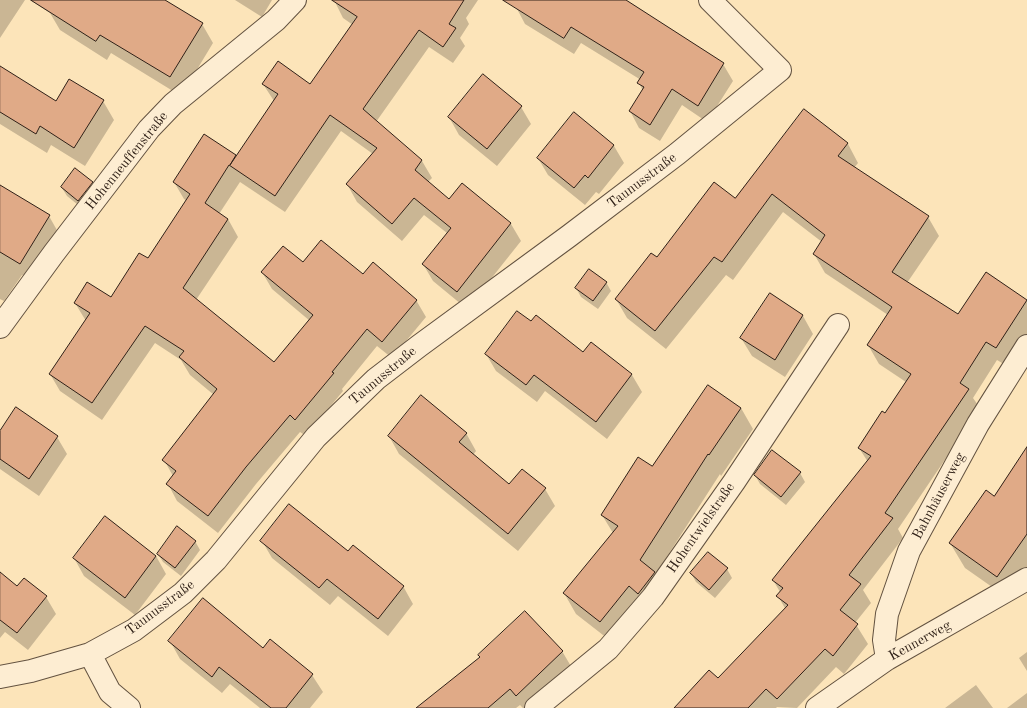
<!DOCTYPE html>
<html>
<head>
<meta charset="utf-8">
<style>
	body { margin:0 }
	canvas { display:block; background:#fce4b9 }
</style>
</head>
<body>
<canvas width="1027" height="708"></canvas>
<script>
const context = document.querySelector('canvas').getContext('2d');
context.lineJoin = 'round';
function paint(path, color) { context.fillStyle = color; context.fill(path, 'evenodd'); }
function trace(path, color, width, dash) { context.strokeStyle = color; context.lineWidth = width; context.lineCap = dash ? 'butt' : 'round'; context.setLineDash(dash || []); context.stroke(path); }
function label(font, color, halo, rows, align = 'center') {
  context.font = font + ' "Old Standard TT",serif'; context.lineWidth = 3; context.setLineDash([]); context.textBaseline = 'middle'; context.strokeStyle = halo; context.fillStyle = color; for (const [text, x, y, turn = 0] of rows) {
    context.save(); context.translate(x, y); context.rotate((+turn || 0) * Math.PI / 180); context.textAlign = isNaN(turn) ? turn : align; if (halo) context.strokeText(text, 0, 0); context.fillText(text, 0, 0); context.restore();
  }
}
const shadow = new Path2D(`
	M0 0H25L0 38Z
	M30 0H163L202 24 213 43 181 96 111 53 107 60 60 30 50 13Z
	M235 0H272L262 17Z
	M334 0H478L466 18 469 24 460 38 465 46 453 63 429 47 376 122 422 161 432 178 428 182 449 201 462 185 511 224 521 241 467 309 433 281 423 264 447 233 424 215 402 241 357 202 347 184 373 154 341 131 285 212 240 182 219 214 228 219 238 237 196 300 275 364 310 321 272 289 262 272 303 264 363 275 416 300 426 317 392 358 377 346 342 389 343 391 306 436 300 432 256 484 218 533 177 501 168 484 173 476 164 460 214 395 190 375 181 360 155 343 102 420 60 391 50 374 86 321 75 303 111 299 148 260 187 201 184 199 174 182 235 156 236 157 274 101 263 84 310 86 353 25 343 18Z
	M520 0H623L723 64 733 81 707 122 682 105 660 141 639 128 630 111 643 91 639 83 641 80 581 43 574 54 525 24 516 7Z
	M0 67 57 102 103 101 114 120 85 166 51 145 47 153 0 124Z
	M521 107 531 124 497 166 459 135 449 117Z
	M804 110 848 144 858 163 854 168 928 217 939 236 907 283 958 315 1027 300V335L1007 366 997 360 973 398 980 408 898 529 903 538 863 590 871 603 855 623 868 644 844 674 836 667 797 708 777 707 776 708H675L718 680 786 610 778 596 780 592 773 580 868 462 859 448 885 414 906 382 879 364 868 345 888 315 825 273 814 254 822 242 783 212 733 280 726 275 666 349 627 318 616 299 657 259 736 200Z
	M574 114 614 146 624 163 599 194 596 192 585 205 548 175 538 158Z
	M92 183 97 191 83 209 67 196 62 188Z
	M0 198 49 216 58 232 29 279 22 275 4 301 0 299Z
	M606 282 611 291 598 309 581 297 576 288Z
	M770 295 803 316 813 334 785 377 752 356 741 338Z
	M531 323 584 354 591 344 632 375 642 392 607 439 545 391 537 402 496 371 486 354Z
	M741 408 753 429 721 476 720 474 612 642 576 614 564 593 613 533 602 515 653 468Z
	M0 433 57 437 67 454 39 496 0 469Z
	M466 433 476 451 473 455 509 485 545 489 555 506 518 551 399 454 389 436Z
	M1027 449V580L1012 601 965 568 950 543 994 497Z
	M800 473 805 482 786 505 760 484 755 475Z
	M195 541 200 550 181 576 163 562 158 554Z
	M262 541 348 553 403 586 413 604 388 636 338 596 330 605 272 558Z
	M156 556 166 574 135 615 84 576 74 558Z
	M727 569 732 578 715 598 696 582 691 573Z
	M0 573 17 587 46 597 56 614 28 650 5 632 0 638Z
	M170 641 263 649 312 675 323 692 310 708H260L230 684 222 693 180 659Z
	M562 651 572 668 527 708H523L520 705 516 708H431Z
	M1027 652V671L1019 658Z
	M976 685 993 708H945Z
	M1027 693V708H1007Z`);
const building = new Path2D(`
	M31 0H165L203 23 170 77 100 35 96 41Z
	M332 0H464L449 24 456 28 443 47 419 30 363 109 422 160 415 170 449 199 462 183 511 223 457 292 422 264 451 228 414 198 392 224 346 184 377 148 330 115 275 196 229 165 205 203 228 219 183 288 274 362 313 315 261 272 283 246 303 262 321 240 363 274 373 262 417 300 382 342 367 329 332 372 334 373 295 420 290 415 246 467 208 516 166 484 176 471 162 460 217 389 179 357 184 351 145 326 92 403 49 374 90 313 74 303 87 282 111 297 139 253 148 258 190 194 173 182 204 134 236 155 230 165 278 94 262 84 278 61 310 84 357 17Z
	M503 0H626L724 63 698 106 672 89 650 125 629 111 644 87 637 83 644 72 571 27 564 38Z
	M0 66 56 101 69 79 104 100 74 148 40 126 36 134 0 112Z
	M483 74 522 106 487 149 448 117Z
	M804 109 848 143 838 156 929 216 892 272 958 314 986 272 1027 300 996 348 986 342 960 383 969 389 885 513 893 518 849 575 861 584 840 610 858 624 833 656 825 649 777 699 766 689 748 708H674L709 670 718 678 788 605 776 596 783 588 772 580 871 456 858 448 882 411 885 413 911 374 867 345 892 307 813 254 825 235 772 194 722 262 714 257 655 331 615 299 651 253 657 257 714 182 735 198Z
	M574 112 614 145 588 178 585 175 574 188 537 158Z
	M75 168 93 182 78 201 61 187Z
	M0 185 50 215 20 264 0 252Z
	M589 269 607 282 593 301 575 288Z
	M770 293 803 315 775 360 740 338Z
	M517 311 531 321 536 315 583 352 591 342 632 374 596 422 534 375 526 385 485 354Z
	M708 385 741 408 709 455 708 454 640 560 655 572 638 594 629 586 600 622 563 593 618 526 601 515 638 457 652 466Z
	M421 395 467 433 459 442 509 484 522 469 546 488 508 534 388 436Z
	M16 407 58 436 29 479 0 459V431Z
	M1027 447V534L997 577 949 543 986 490 994 496Z
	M772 450 801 472 781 497 754 475Z
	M289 504 348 551 353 545 404 586 378 619 327 579 319 588 260 541Z
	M105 516 156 556 125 598 73 558Z
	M177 526 196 541 175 568 157 554Z
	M708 552 728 568 709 590 690 573Z
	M0 572 17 586 24 578 47 596 17 633 0 620Z
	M203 598 263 648 270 639 313 674 286 708H271L219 667 212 677 168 641Z
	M525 611 563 651 516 696 510 689 488 708H416L480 657 478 655Z`);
const minor = new Path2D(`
	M0 327 54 253 149 129 173 104 276 20 295 0
	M90 654 110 692 129 708
	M887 659 884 640 887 614 909 551 978 424 1027 346
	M0 677 31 671 90 654 134 630 183 593 216 560 316 437 376 379 419 346 569 236 677 154 780 70 710 0
	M536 708 608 649 653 597 734 482 838 325
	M817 708 887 659 1027 579`);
const streetNames = [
	["Hohenneuffenstraße",127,161,-51],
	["Taunusstraße",642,181,-37],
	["Taunusstraße",383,376,-40],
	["Bahnhäuserweg",939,496,-62],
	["Hohentwielstraße",701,528,-55],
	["Taunusstraße",160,608,-37],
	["Kennerweg",920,641,-29]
];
paint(shadow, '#0003');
paint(building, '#e0aa87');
trace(building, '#302118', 1);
trace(minor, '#635240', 24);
trace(minor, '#fdedd2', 22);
label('14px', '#302118', '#fdedd2', streetNames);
</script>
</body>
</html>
